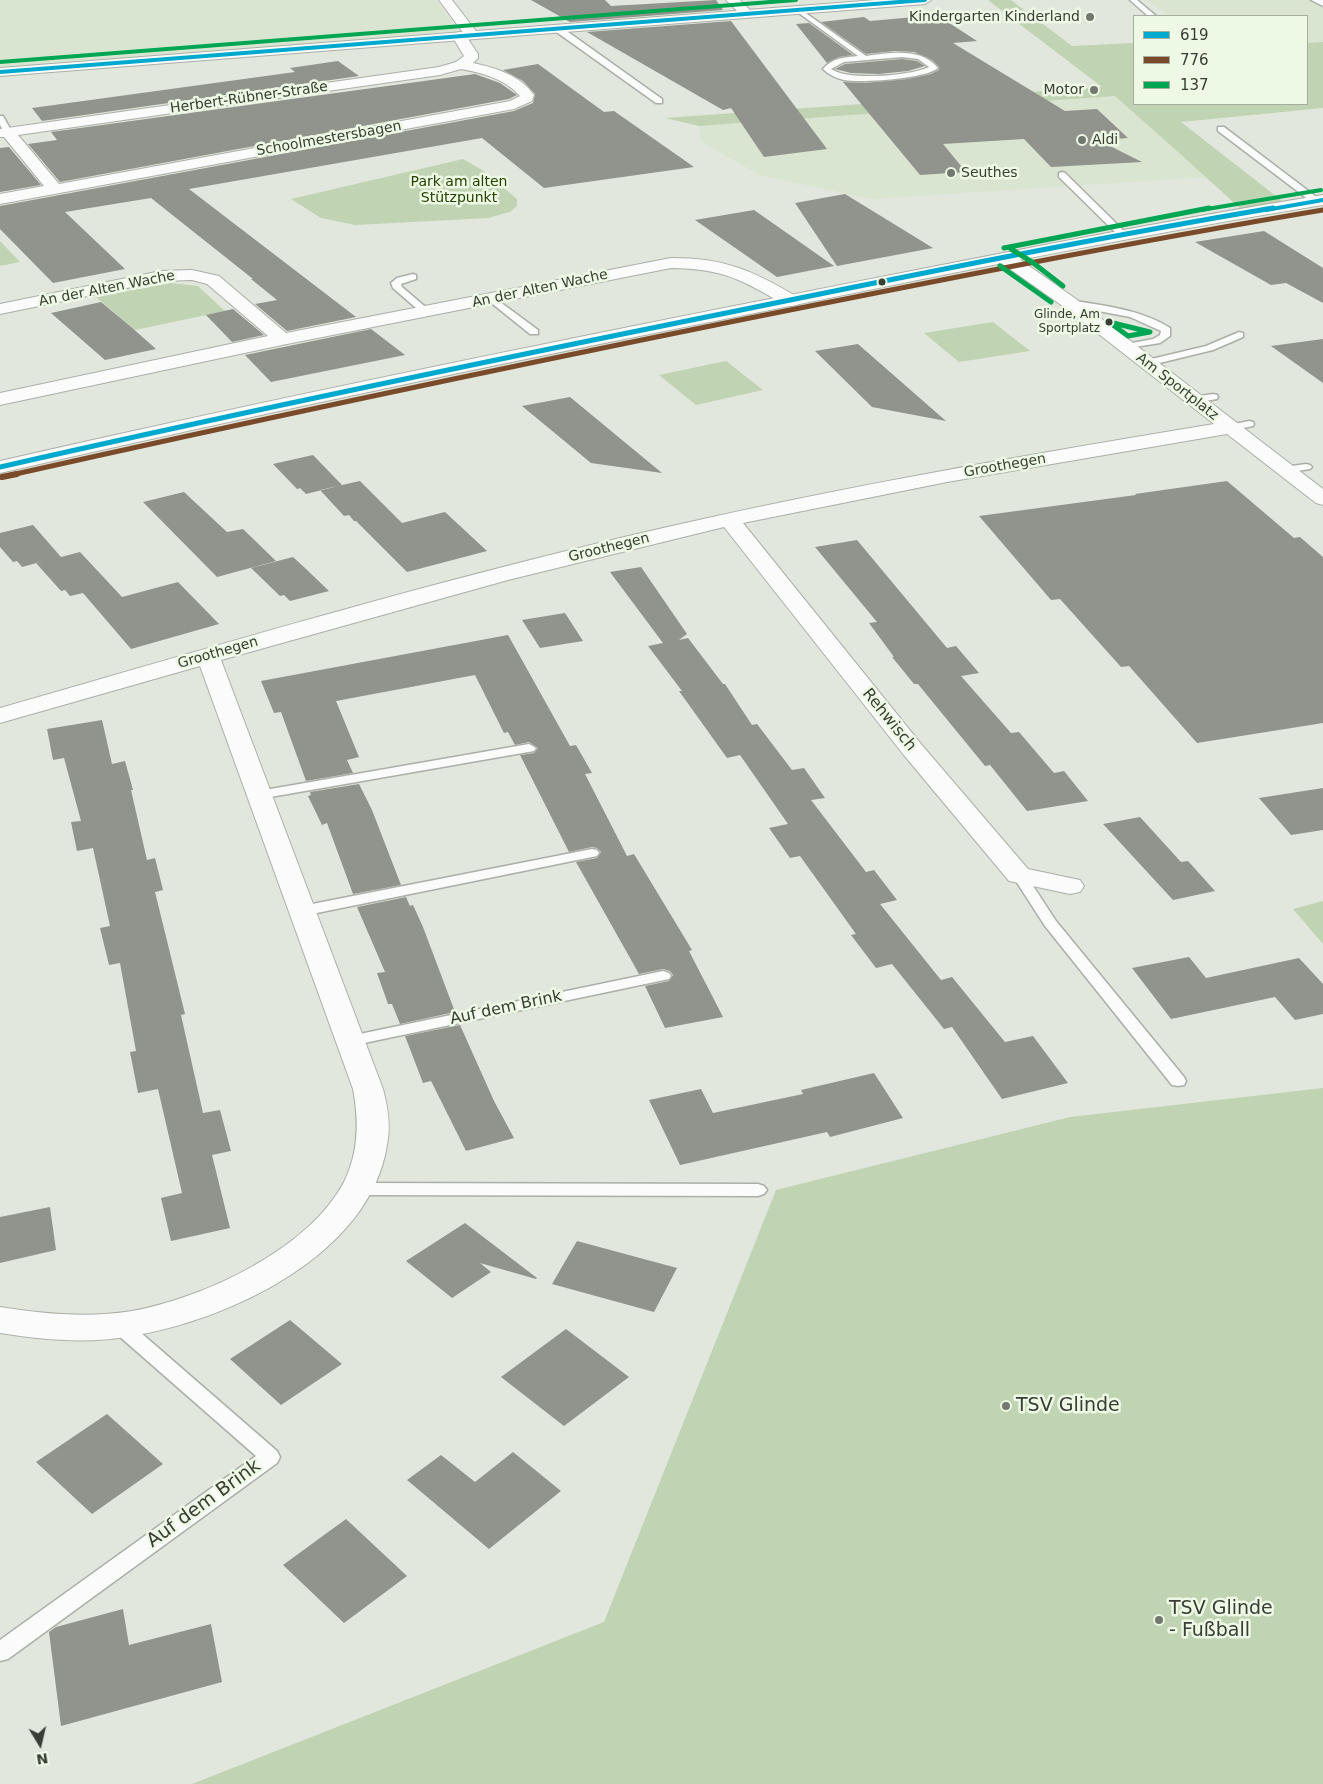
<!DOCTYPE html>
<html>
<head>
<meta charset="utf-8">
<style>
	body { margin:0 }
	#map { position:relative; width:1323px; height:1784px; overflow:hidden; background:#e1e7dc; font-family:"DejaVu Sans",sans-serif }
	canvas { display:block }
	.legend { position:absolute; left:1133px; top:15px; width:175px; height:90px; box-sizing:border-box; background:#edf9e4; border:1px solid #a5ae9e; margin:0; padding:6px 9px; list-style:none; font-size:15px; color:#383d35 }
	.legend li { display:flex; align-items:center; gap:10px; height:25px }
	.legend b { width:25px; border:1px solid #a5ae9e }
	.north { position:absolute; left:15px; top:1719px; width:50px; height:50px; -webkit-text-stroke:4px #edf9e4; paint-order:stroke; rotate:171deg; font-size:14px; font-weight:700; line-height:20px; text-align:center; color:#383d35 }
	.north::after { content:''; display:block; margin:auto; width:18px; height:22px; background:#383d35; clip-path:polygon(50% 0,100% 100%,50% 72%,0 100%) }
</style>
</head>
<body>
<div id="map">
<canvas width="1323" height="1784"></canvas>
<ul class="legend">
<li><b style="height:6px;background:#00a9ce"></b>619</li>
<li><b style="height:6px;background:#7a4b2a"></b>776</li>
<li><b style="height:6px;background:#00a651"></b>137</li>
</ul>
<div class="north">N</div>
</div>
<script>
const context = document.querySelector('canvas').getContext('2d');
context.lineJoin = 'round';
function paint(path, color) { context.fillStyle = color; context.fill(path, 'evenodd'); }
function trace(path, color, width, dash) { context.strokeStyle = color; context.lineWidth = width; context.lineCap = dash ? 'butt' : 'round'; context.setLineDash(dash || []); context.stroke(path); }
function label(font, color, halo, rows, align = 'center') {
  context.font = font + ' "DejaVu Sans",sans-serif'; context.lineWidth = 5; context.setLineDash([]); context.textBaseline = 'middle'; context.strokeStyle = halo; context.fillStyle = color; for (const [text, x, y, turn = 0] of rows) {
    context.save(); context.translate(x, y); context.rotate((+turn || 0) * Math.PI / 180); context.textAlign = isNaN(turn) ? turn : align; if (halo) context.strokeText(text, 0, 0); context.fillText(text, 0, 0); context.restore();
  }
}
const built = new Path2D(`
	M0 0H436L460 34 0 69Z
	M1147 0H1323V42L1307 43V16H1168Z
	M1115 96 1207 177 871 199 760 175 701 142 699 126Z`);
const green = new Path2D(`
	M988 0H1011L1072 46 1134 43V104H1307V43L1323 42V108L1181 122 1286 204 1243 211 1187 160 1115 96 699 126 665 118 1102 87Z
	M463 159 482 170 517 199V206L510 212 488 218 355 225 321 218 291 199Z
	M0 241 20 262 0 266Z
	M171 283 198 286 225 311 135 330 96 297Z
	M993 322 1030 351 959 362 924 333Z
	M726 361 763 390 696 405 659 375Z
	M1323 901V944L1293 909Z
	M1323 1088V1784H192L604 1622 776 1190 1070 1117Z`);
const building = new Path2D(`
	M531 0H605L611 6 716 0 723 10 570 22Z
	M937 15 977 41 953 43 1065 111 1097 109 1128 138 1098 140 1142 162 1051 167 1024 139 943 144 966 172 920 175 843 82 864 83 907 79 931 74 939 70V67L932 60 914 52 895 51 866 54 821 22 864 17 870 21Z
	M731 21 827 149 764 157 731 108 723 110 587 32Z
	M809 23 853 55 839 57 827 63 796 24Z
	M902 59 917 61 925 66 908 71 879 74 851 73 835 69 845 64Z
	M338 61 359 76 42 121 32 108 295 72 290 68Z
	M538 64 604 112 614 111 694 167 544 188 482 138 189 189 356 317 287 331 255 304 277 300 251 279H253L151 198 65 212 125 269 53 283 0 229V206L514 111 533 103 535 94 523 81 503 70Z
	M475 74 500 83 517 95 509 99 60 182 28 144 57 140 51 132Z
	M9 147 41 185 0 192V148Z
	M845 194 933 248 837 266 795 203Z
	M754 210 834 266 777 277 695 220Z
	M1264 231 1323 268V303L1286 283 1271 285 1195 242Z
	M101 302 130 326 156 349 105 360 51 313Z
	M233 309 264 335 232 342 206 315Z
	M371 329 405 355 271 382 245 355Z
	M1323 339V383L1271 346Z
	M858 344 946 421 872 407 815 351Z
	M570 397 662 473 591 463 522 406Z
	M313 455 342 485 306 494 300 488 297 489 273 464Z
	M360 481 402 523 445 512 487 551 407 572 356 521H354L349 515 344 516 320 490Z
	M1227 481 1294 538 1300 537 1323 557V723L1197 743 1129 666 1121 667 1060 599 1051 600 979 516 1136 495 1135 494Z
	M184 492 227 532 243 529 276 561 217 577 143 502Z
	M33 525 61 557 80 552 122 597 178 582 219 624 131 649 83 593 70 596 65 590 61 591 36 563 44 561 22 567 17 561 13 562 0 547V533Z
	M857 540 947 648 956 646 979 673 961 676 1011 733 1019 732 1054 773 1064 771 1088 801 1027 811 990 765 985 766 918 684H914L892 657H894L869 623 877 622 815 547Z
	M293 557 305 568 329 591 290 601 284 595 280 596 251 568Z
	M641 567 687 634 679 640 688 638 723 684H725L752 725 757 724 792 770 804 768 825 798 811 800 866 872 874 870 897 900 880 904 941 980 952 977 1005 1042 1033 1036 1068 1083 1002 1099 952 1027 944 1029 892 964 876 968 851 935 856 934 800 856 790 858 769 828 788 824 740 755 727 758 679 691H682L648 646 663 643 610 572Z
	M565 613 583 641 540 648 522 620Z
	M508 635 570 746 576 745 592 773 585 774 627 856 634 854 692 950 689 951 723 1017 665 1028 645 986 669 981 673 975 670 971 663 969 639 974 576 862 597 858 601 852 597 848 592 847 569 852 520 755 534 753 538 748 529 742 515 745 508 732 504 733 475 675 336 701 359 757 347 760 353 773 306 781 281 712 274 713 261 681Z
	M102 720 112 764 125 761 133 790H131L147 860 155 858 163 890 155 892 185 1014 181 1015 203 1113 220 1110 231 1151 212 1155 230 1228 171 1241 161 1198 182 1193 158 1089 138 1093 130 1052 136 1051 120 963 109 965 100 928 110 926 93 848 77 851 71 822 81 821 64 758 53 760 47 729Z
	M359 784 372 810 401 885 353 894 327 823 322 825 308 796 311 795 310 792Z
	M1323 788V830L1291 835 1259 798Z
	M1140 817 1181 862 1188 861 1215 891 1173 900 1103 824Z
	M406 897 410 906 413 905 423 927 455 1012 400 1024 392 1004H388L377 973 385 972 357 907Z
	M1189 957 1206 978 1299 958 1323 984V1014L1295 1020 1275 997 1171 1019 1132 968Z
	M460 1025 494 1101 514 1138 466 1151 431 1081 423 1083 405 1036Z
	M874 1073 903 1118 830 1137 827 1132 680 1165 649 1100 701 1089 713 1113 803 1094 801 1090Z
	M50 1207 56 1250 0 1263V1217Z
	M465 1223 537 1278 536 1279 480 1263 491 1272 452 1298 406 1261Z
	M577 1241 677 1268 654 1312 552 1284Z
	M290 1320 342 1364 281 1405 230 1359Z
	M566 1329 629 1377 564 1426 501 1377Z
	M107 1414 163 1464 92 1514 36 1462Z
	M513 1452 561 1491 489 1549 407 1480 441 1455 475 1482Z
	M346 1519 407 1576 344 1623 283 1565Z
	M123 1609 129 1645 211 1624 222 1682 61 1726 49 1632 56 1627Z`);
const service = new Path2D(`
	M1130 0H1137L1156 16H1148Z
	M796 9H800L866 56C891 53 920 47 938 68 925 79 861 83 844 80 836 78 829 75 823 69 832 58 845 57 858 56L796 11ZM902 57 918 59 929 67C910 76 848 81 831 69L844 62Z
	M555 27H561L662 99V103H656L555 31Z
	M0 116H3L12 132 11 134 4 132 0 125Z
	M1218 127H1224L1319 199V203H1313L1218 131Z
	M1062 172 1065 173 1125 232V236H1119L1059 177V173Z
	M413 274 416 275V279L401 284 402 287 429 310V314H423L393 288 391 283 397 278Z
	M492 296 538 330V334H530L489 301 487 299Z
	M1070 300C1104 306 1140 309 1170 328V336L1160 343 1122 349V345L1153 339 1160 335 1161 331 1130 317 1067 305V301Z
	M1239 332 1243 333V337L1213 350 1147 366 1142 363 1143 361 1206 346Z
	M1213 394 1217 395 1218 397 1217 399 1193 403 1188 400 1193 397Z
	M1249 421 1253 422 1254 424 1253 426 1229 431 1224 428 1225 426Z
	M1306 464 1310 465 1312 467 1310 469 1285 473 1279 470 1285 467Z
	M529 744 536 748 534 751 259 799 254 798 252 795 254 792 259 791Z
	M592 849 597 850 599 853 597 856 302 916 297 914 294 911 297 908 302 906Z
	M1019 871 1024 872 1056 921 1184 1077 1186 1081 1184 1085 1178 1086 1172 1085 1045 926 1012 875 1014 872Z
	M663 971 669 973 671 976 669 979 350 1046 344 1045 342 1041 344 1037 350 1036Z
	M357 1183 758 1184 764 1186 767 1190 764 1194 758 1196 357 1195 351 1193 348 1189 351 1185Z
	M118 1317 125 1319 277 1451 280 1457 277 1463 8 1659 0 1661V1640L256 1456 111 1329 109 1324 111 1319Z`);
const pedestrian = new Path2D(`
	M1311 0H1323V6Z`);
const minor = new Path2D(`
	M439 0H452L479 35 477 38H467Z
	M726 0H740L754 14 753 17H743Z
	M459 32 464 33 478 54V58L473 63C496 68 520 75 534 95L532 101 514 109 0 204V194L44 186 4 137H0V129L439 67 456 62 464 56 452 36ZM461 69C483 73 505 79 520 96L510 101 59 184 18 135 440 75Z
	M1006 253 1012 254 1076 299 1323 489V505L1316 503 1227 434 947 482 743 523 921 744 1028 869 1080 880 1084 886 1080 892 1070 894 1009 881 903 754 724 527 508 580 221 660 383 1089C388 1108 391 1126 387 1145 370 1255 229 1320 132 1336 87 1344 44 1340 0 1333V1307C44 1314 88 1318 132 1311 204 1298 309 1249 344 1182 359 1152 359 1121 353 1089L200 666 0 723V708C223 644 446 577 672 526 851 485 1033 454 1214 424L1064 307 1000 262 997 258 1000 254Z
	M671 258C725 258 752 270 797 297L800 301 797 305 791 306 785 305C741 279 723 269 671 268L282 345 0 405V393L268 336 207 284 192 280 161 281 0 314V304L161 271 192 270 219 276 286 333Z`);
const tertiary = new Path2D(`
	M876 0H931L925 4 0 76V68Z`);
const secondary = new Path2D(`
	M1323 195V205C1144 234 967 270 790 306 526 358 262 413 0 473V461C262 401 526 347 790 295 967 260 1144 224 1323 195Z`);
const bus1Far1 = new Path2D(`
	M0 72 925 0
	M1266 210 1323 200`);
const bus1 = new Path2D(`
	M0 467C246 411 493 360 741 310 918 274 1095 238 1273 208`);
const bus2Far1 = new Path2D(`
	M11 475C252 421 493 370 735 321 930 282 1126 243 1323 210`);
const bus2 = new Path2D(`
	M2 477 17 474`);
const bus3Far1 = new Path2D(`
	M0 62 796 0
	M1201 210 1321 190`);
const bus3 = new Path2D(`
	M1004 248 1209 208
	M1011 249 1032 262 1063 286
	M1000 266 1051 302
	M1109 322 1150 332 1128 336Z`);
const markers = [
	[1090,17,5,"#73786f"],
	[1094,90,5,"#73786f"],
	[1082,140,5,"#73786f"],
	[951,173,5,"#73786f"],
	[882,282,4.5,"#383d35"],
	[1109,322,4.5,"#383d35"],
	[1006,1406,5,"#73786f"],
	[1159,1620,5,"#73786f"]
];
const farBusnames = [
	["Glinde, Am",1100,315],
	["Sportplatz",1100,329]
];
const farPoinames = [
	["Kindergarten Kinderland",1080,17],
	["Motor",1084,90],
	["Aldi",1092,140,"left"],
	["Seuthes",961,173,"left"]
];
const farStreetnames = [
	["Herbert-Rübner-Straße",249,98,-8],
	["Schoolmestersbagen",329,139,-10],
	["An der Alten Wache",107,289,-11],
	["An der Alten Wache",540,289,-12],
	["Am Sportplatz",1177,387,38],
	["Groothegen",1005,466,-10],
	["Groothegen",609,548,-14],
	["Groothegen",218,653,-16]
];
const farParknames = [
	["Park am alten",459,182],
	["Stützpunkt",459,198]
];
const streetNames = [
	["Rehwisch",889,720,51],
	["Auf dem Brink",506,1008,-12]
];
const nearPoinames = [
	["TSV Glinde",1016,1406],
	["TSV Glinde",1169,1609],
	["- Fußball",1169,1631]
];
const nearStreetnames = [
	["Auf dem Brink",204,1504,-36]
];
paint(built, '#dae5d1');
paint(green, '#c0d3b2');
paint(building, '#90948c');
trace(service, '#abafa7', 3);
trace(pedestrian, '#abafa7', 3);
trace(minor, '#abafa7', 2);
trace(tertiary, '#abafa7', 2);
trace(secondary, '#abafa7', 2);
paint(service, '#fafbfa');
paint(pedestrian, '#fafbfa');
paint(minor, '#fafbfa');
paint(tertiary, '#fafbfa');
paint(secondary, '#fafbfa');
trace(bus1Far1, '#00a9ce', 4);
trace(bus1, '#00a9ce', 5);
trace(bus2Far1, '#7a4b2a', 5);
trace(bus2, '#7a4b2a', 6);
trace(bus3Far1, '#00a651', 4);
trace(bus3, '#00a651', 5);
for (const [x, y, r, color] of markers) { const dot = new Path2D(); dot.arc(x, y, r, 0, 2 * Math.PI); context.fillStyle = color; context.fill(dot); trace(dot, '#edf9e4', 2); }
label('12px', '#383d35', '#edf9e4', farBusnames, 'right');
label('14px', '#383d35', '#edf9e4', farPoinames, 'right');
label('14px', '#383d35', '#edf9e4', farStreetnames);
label('14px', '#244100', '#edf9e4', farParknames);
label('16px', '#383d35', '#edf9e4', streetNames);
label('19px', '#383d35', '#edf9e4', nearPoinames, 'left');
label('19px', '#383d35', '#edf9e4', nearStreetnames);
</script>
</body>
</html>
